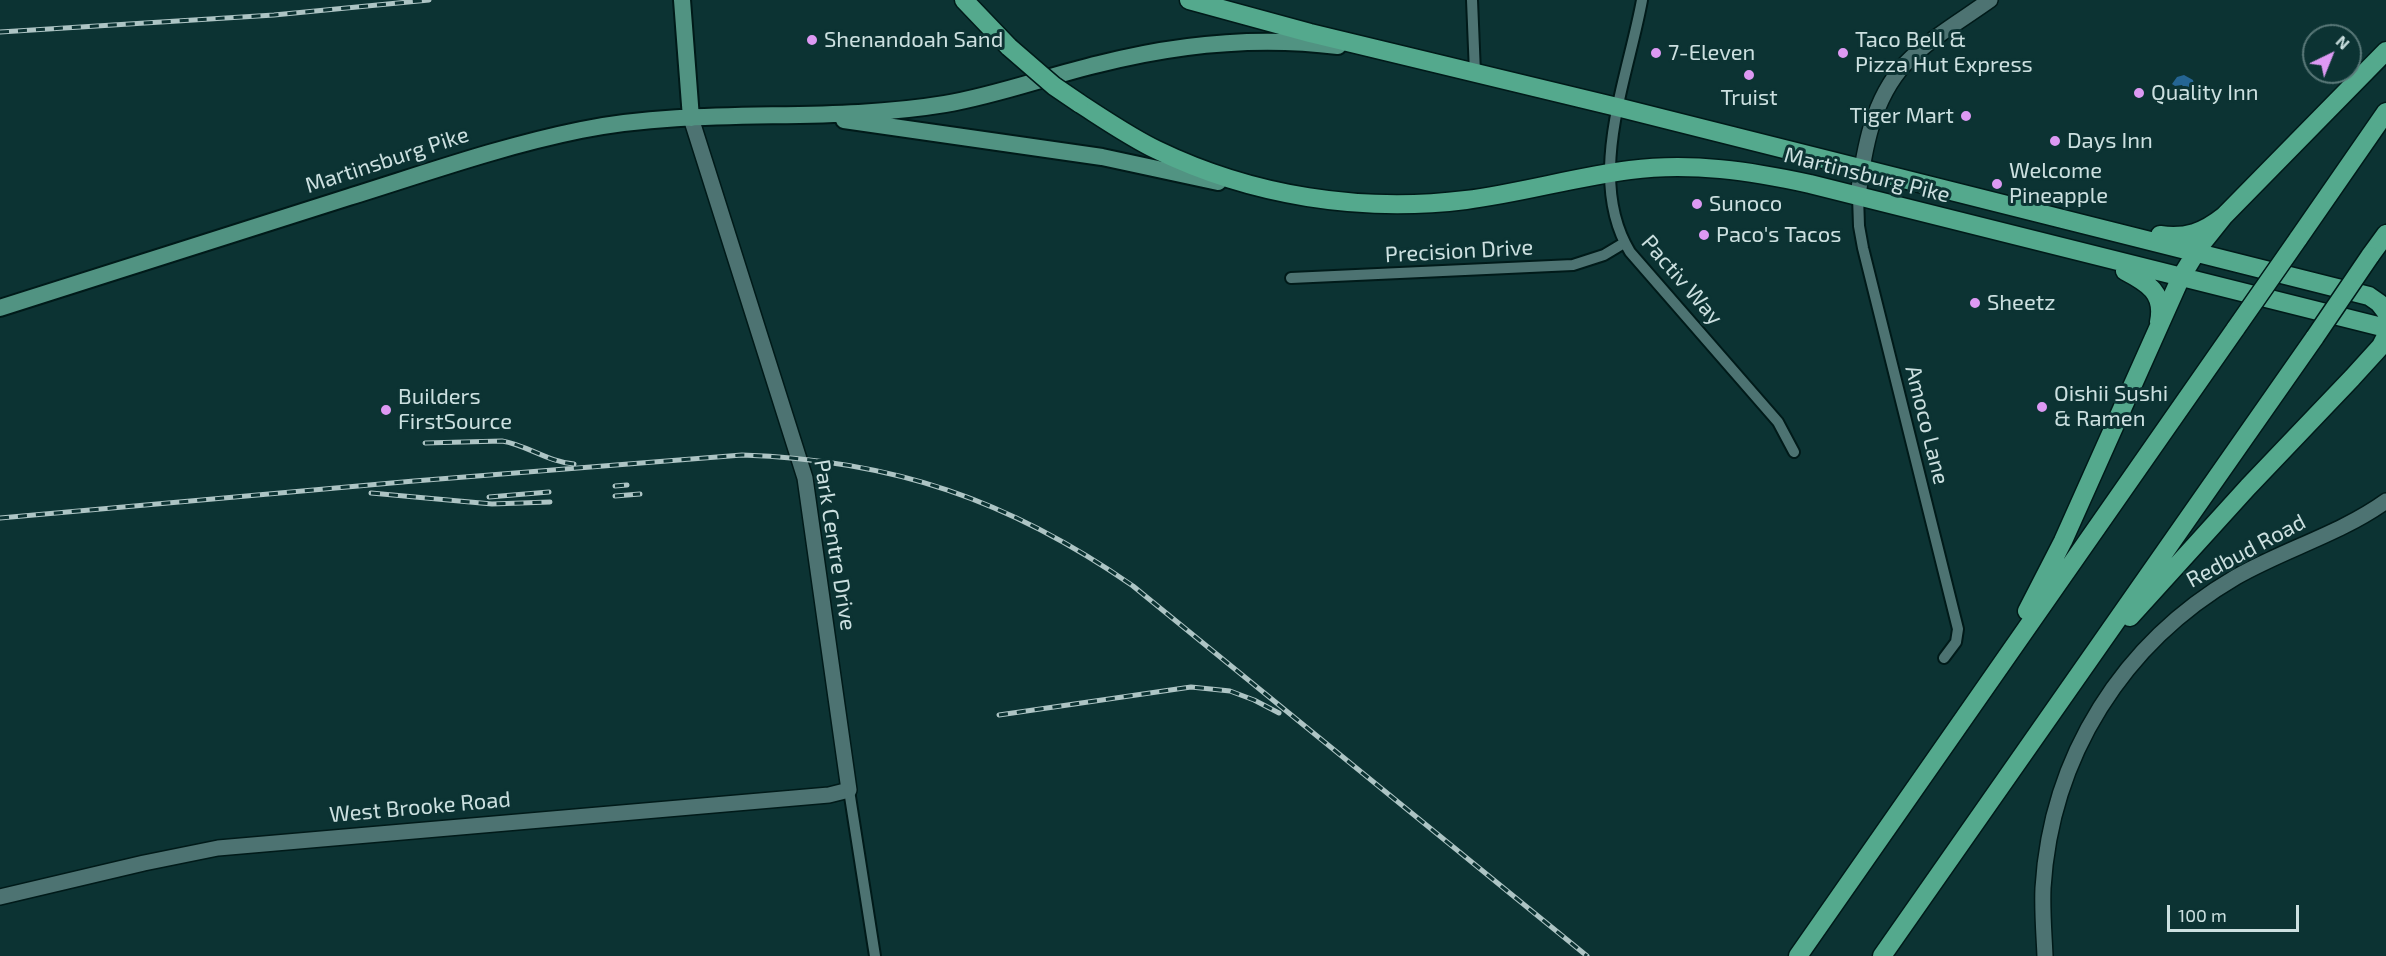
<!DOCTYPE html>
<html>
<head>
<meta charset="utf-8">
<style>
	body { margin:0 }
	#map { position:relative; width:2386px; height:956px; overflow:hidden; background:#0c3333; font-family:"Exo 2",sans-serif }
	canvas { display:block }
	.north { position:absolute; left:2302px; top:24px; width:60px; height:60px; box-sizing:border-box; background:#0c3333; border:2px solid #597878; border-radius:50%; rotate:43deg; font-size:16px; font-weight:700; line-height:24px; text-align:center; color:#cce0e0 }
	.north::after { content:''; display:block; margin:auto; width:21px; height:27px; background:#dd99f3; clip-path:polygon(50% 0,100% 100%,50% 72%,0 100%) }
	.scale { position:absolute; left:2167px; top:905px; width:132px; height:27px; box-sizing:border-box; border:3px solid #cce0e0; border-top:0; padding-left:8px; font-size:18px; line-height:21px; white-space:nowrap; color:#cce0e0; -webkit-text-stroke:4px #0c3333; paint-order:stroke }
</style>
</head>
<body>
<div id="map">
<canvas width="2386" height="956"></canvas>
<div class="north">N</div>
<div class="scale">100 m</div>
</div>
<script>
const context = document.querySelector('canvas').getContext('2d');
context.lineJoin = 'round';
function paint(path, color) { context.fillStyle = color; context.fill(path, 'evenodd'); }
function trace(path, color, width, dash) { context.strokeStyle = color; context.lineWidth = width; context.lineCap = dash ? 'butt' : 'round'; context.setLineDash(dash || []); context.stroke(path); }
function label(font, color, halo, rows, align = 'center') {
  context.font = font + ' "Exo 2",sans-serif'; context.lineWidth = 6; context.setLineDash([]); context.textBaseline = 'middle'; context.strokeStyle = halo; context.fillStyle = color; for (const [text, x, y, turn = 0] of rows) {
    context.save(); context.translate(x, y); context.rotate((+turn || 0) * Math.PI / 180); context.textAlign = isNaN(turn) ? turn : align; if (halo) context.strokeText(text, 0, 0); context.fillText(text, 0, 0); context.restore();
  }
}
const water = new Path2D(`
	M2184 75 2193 80 2194 85 2190 89H2185L2182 85 2175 86 2172 84 2177 77Z`);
const street = new Path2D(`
	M1472 0 1475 73
	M1642 0C1628 78 1585 178 1630 252L1778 422 1794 452
	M1858 196 1859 226 1863 248 1958 629 1956 642 1944 658
	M1291 278 1573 265 1604 255 1624 243
	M849 790 875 956`);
const secondary = new Path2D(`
	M1858 196C1864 150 1872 100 1905 64 1929 39 1962 20 1990 0
	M0 897 144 863 218 848 829 795 849 790 805 478 691 118
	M2045 956C2044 933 2042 911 2043 888 2051 756 2123 643 2236 577 2285 549 2340 534 2386 501`);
const primary = new Path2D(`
	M682 0 691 118
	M844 120 1102 157 1218 182
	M0 308C116 271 233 234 349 197 426 173 502 146 581 130 701 106 825 124 945 104 998 95 1048 76 1099 64 1177 44 1258 36 1338 46`);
const highway = new Path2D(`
	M964 0 1009 47
	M1189 0 1310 33 1617 107 2369 296 2379 303 2386 312
	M1079 103C1104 119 1130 137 1157 150 1252 196 1361 213 1466 200 1521 193 1575 177 1630 170 1691 162 1751 171 1810 184L2386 328
	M2160 235C2186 239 2204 232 2224 216L2386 51
	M2298 239 2386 112
	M2370 256 2386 234
	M2125 271C2148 283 2165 293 2159 322
	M2027 611 2063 541 2181 277 2200 246 2224 216
	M2130 617 2248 487 2352 378 2381 346 2386 336
	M1798 956 2236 328
	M1882 956 2315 337`);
const rail = new Path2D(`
	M0 32 274 15 429 0
	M425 443 502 441C527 445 548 462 574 464
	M615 486 627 485
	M371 493 492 504 550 502
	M615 496 640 494
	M489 497 549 492
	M0 518 414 481 742 455C893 460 1009 500 1133 586L1587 956
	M999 715 1191 687 1230 691 1254 700 1279 713`);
const highwayBridge = new Path2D(`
	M1009 47 1054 86 1079 103
	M2236 328 2298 239
	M2315 337 2370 256`);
const markers = [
	[812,40,6,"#dd99f3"],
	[1656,53,6,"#dd99f3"],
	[1843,53,6,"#dd99f3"],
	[1749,75,6,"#dd99f3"],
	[2139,93,6,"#dd99f3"],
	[1966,116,6,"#dd99f3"],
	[2055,141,6,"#dd99f3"],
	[1997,184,6,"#dd99f3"],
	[1697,204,6,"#dd99f3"],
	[1704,235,6,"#dd99f3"],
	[1975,303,6,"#dd99f3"],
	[2042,407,6,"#dd99f3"],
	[386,410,6,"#dd99f3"]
];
const poiNames = [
	["Shenandoah Sand",824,40],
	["Taco Bell &",1855,40],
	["Pizza Hut Express",1855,65],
	["7-Eleven",1668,53],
	["Quality Inn",2151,93],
	["Truist",1749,98,"center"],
	["Tiger Mart",1954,116,"right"],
	["Days Inn",2067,141],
	["Welcome",2009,171],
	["Pineapple",2009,196],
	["Sunoco",1709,204],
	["Paco's Tacos",1716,235],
	["Sheetz",1987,303],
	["Oishii Sushi",2054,394],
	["& Ramen",2054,419],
	["Builders",398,397],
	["FirstSource",398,422]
];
const streetNames = [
	["Martinsburg Pike",387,160,-18],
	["Martinsburg Pike",1867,175,14],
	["Precision Drive",1459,251,-3],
	["Pactiv Way",1682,280,49],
	["Amoco Lane",1927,425,76],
	["Park Centre Drive",835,545,81],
	["Redbud Road",2246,551,-28],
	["West Brooke Road",420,807,-5]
];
paint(water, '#256593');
trace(street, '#001a19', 14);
trace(secondary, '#001a19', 18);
trace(primary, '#001a19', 20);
trace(highway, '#001a19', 21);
trace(street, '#4d7372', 10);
trace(secondary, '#4d7372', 15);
trace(primary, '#519382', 16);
trace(highway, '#54a98d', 18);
trace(rail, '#adc4c4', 5);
trace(rail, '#0c3333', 3, [9]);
trace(highwayBridge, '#001a19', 21, []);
trace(highwayBridge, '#54a98d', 18);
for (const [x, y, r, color] of markers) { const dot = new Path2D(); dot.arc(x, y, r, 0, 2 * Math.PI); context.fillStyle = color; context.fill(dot); trace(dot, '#0c3333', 2); }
label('22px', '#cce0e0', '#0c3333', poiNames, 'left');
label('22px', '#cce0e0', '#0c3333', streetNames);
</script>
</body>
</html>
